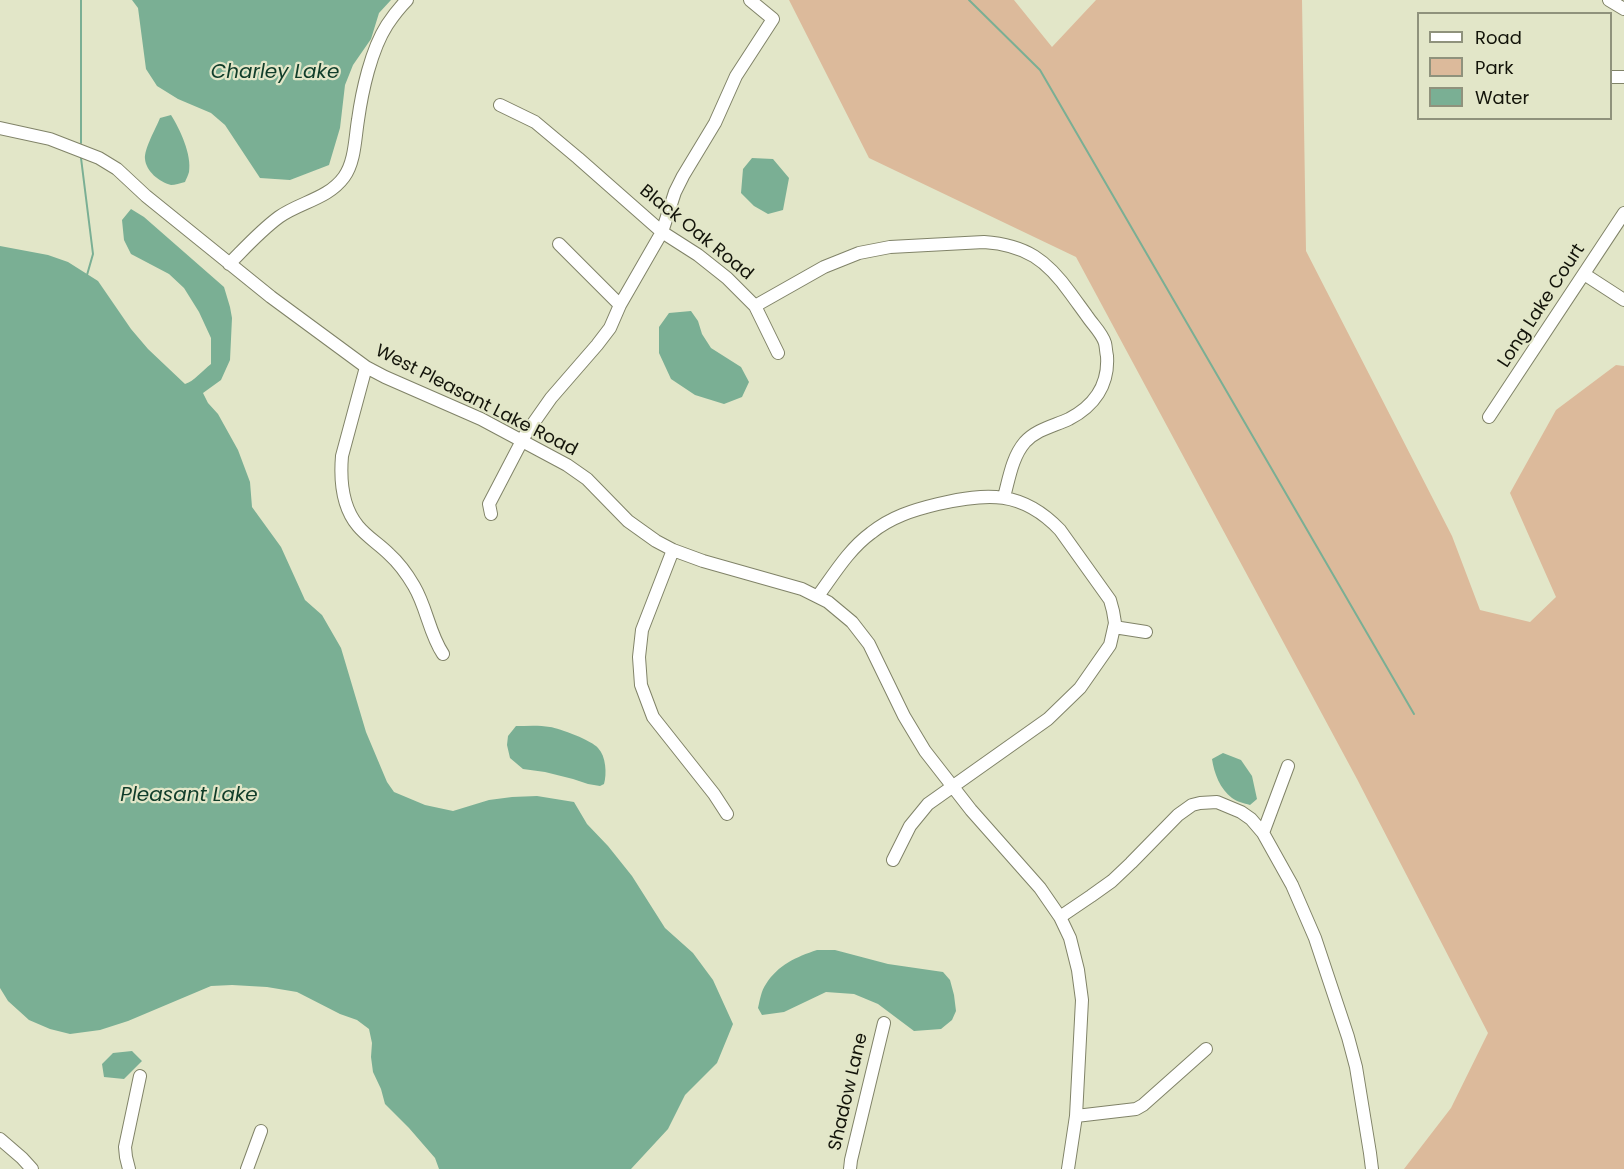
<!DOCTYPE html>
<html>
<head>
<meta charset="utf-8">
<style>
	body { margin:0 }
	#map { position:relative; width:1624px; height:1169px; overflow:hidden; background:#e2e6c8; font-family:Poppins,sans-serif }
	canvas { display:block }
	.legend { position:absolute; left:1417px; top:12px; width:195px; height:108px; box-sizing:border-box; background:#e2e6c8; border:2px solid #8f927c; margin:0; padding:8px 10px; list-style:none; font-size:18px; color:#13140a }
	.legend li { display:flex; align-items:center; gap:12px; height:30px }
	.legend b { width:30px; border:2px solid #8f927c }
</style>
</head>
<body>
<div id="map">
<canvas width="1624" height="1169"></canvas>
<ul class="legend">
<li><b style="height:8px;background:#fff"></b>Road</li>
<li><b style="height:16px;background:#dcba9b"></b>Park</li>
<li><b style="height:16px;background:#7aaf94"></b>Water</li>
</ul>
</div>
<script>
const context = document.querySelector('canvas').getContext('2d');
context.lineJoin = 'round';
function paint(path, color) { context.fillStyle = color; context.fill(path, 'evenodd'); }
function trace(path, color, width, dash) { context.strokeStyle = color; context.lineWidth = width; context.lineCap = dash ? 'butt' : 'round'; context.setLineDash(dash || []); context.stroke(path); }
function label(font, color, halo, rows, align = 'center') {
  context.font = font + ' Poppins,sans-serif'; context.lineWidth = 4.5; context.setLineDash([]); context.textBaseline = 'middle'; context.strokeStyle = halo; context.fillStyle = color; for (const [text, x, y, turn = 0] of rows) {
    context.save(); context.translate(x, y); context.rotate((+turn || 0) * Math.PI / 180); context.textAlign = isNaN(turn) ? turn : align; if (halo) context.strokeText(text, 0, 0); context.fillText(text, 0, 0); context.restore();
  }
}
const green = new Path2D(`
	M789 0H1014L1052 47 1096 0H1302L1306 251 1452 536 1480 610 1530 622 1556 597 1510 493 1556 410 1616 365 1624 366V1169H1404L1451 1108 1488 1033 1357 779 1076 257 869 158Z`);
const water = new Path2D(`
	M132 0H391L379 13 371 39 353 65 345 85 340 128 329 165 290 180 260 178 225 125 211 113 178 99 157 86 146 69 138 8Z
	M171 115C180 129 192 155 189 172 188 176 186 179 185 182 180 183 175 185 171 185 159 182 146 171 145 159 144 149 156 128 160 118Z
	M752 158 773 159 789 178 783 210 768 214 754 206 741 193 743 169Z
	M131 209 144 217 224 287 230 307 232 318 230 360 221 380 203 393 208 403 218 414 238 450 250 482 252 507 281 547 305 600 322 615 341 648 366 732 387 782 394 792 425 805 453 811 489 800 512 797 537 796 574 802 587 824 608 846 632 876 665 928 693 953 713 980 733 1024 717 1063 685 1095 668 1129 631 1169H439L435 1158 409 1128 385 1104 381 1089 373 1072 371 1057 372 1043 369 1029 357 1020 340 1014 297 992 267 987 232 985 211 986 128 1021 100 1030 70 1034 50 1029 29 1020 8 1001 0 988V246L48 255 68 262 98 281 131 329 148 349 185 384C193 382 203 370 211 364V338L199 312 184 288 169 274 131 254 124 240 122 220Z
	M691 311 698 321 702 334 711 348 741 367 749 382 742 397 724 404 695 395 671 379 659 353V327L669 313Z
	M516 726C527 726 539 725 550 727 559 728 593 741 598 748 606 756 607 774 604 784L600 786 588 784 573 779 545 772 523 769 510 758 507 745 508 736Z
	M1223 753 1241 760 1252 776 1257 799 1250 805C1244 803 1237 802 1232 798 1220 789 1214 773 1212 759Z
	M817 950H835L888 964 943 972 950 980 954 995 956 1011 952 1020 941 1029 914 1031 878 1004 854 994 826 992 784 1012 762 1015 758 1008C760 1000 761 991 766 984 778 965 796 957 817 950Z
	M132 1051 142 1061 124 1079 104 1077 102 1064 113 1053Z`);
const stream = new Path2D(`
	M969 0 1040 70 1414 714
	M81 143V0
	M81 158 93 254 87 275`);
const minor = new Path2D(`
	M1609 0 1624 9
	M1610 77H1624
	M500 105 535 122 578 158 662 232 698 255 727 278 755 306 778 353
	M0 128 50 139 99 158 117 169 146 196 271 297 366 367 385 377 481 419 567 465 587 479 628 521 656 541 673 550 703 561 802 589 828 602 852 622 869 644 904 716 925 751 971 810 1040 888 1060 917 1070 938 1078 970 1082 1000 1076 1116 1068 1169
	M559 244 620 305
	M229 264C245 248 260 231 279 217 300 202 328 199 344 177 355 162 355 138 358 120 362 91 371 50 387 25 393 16 400 7 407 0
	M1584 274 1624 300
	M755 306 824 267 859 253 890 247 984 242C1026 245 1047 260 1071 294 1076 301 1082 309 1087 316 1093 325 1102 333 1105 343 1106 347 1106 352 1107 356 1109 385 1094 406 1069 419 1054 426 1037 429 1025 442 1012 457 1009 479 1004 497
	M366 367 342 456C340 480 342 507 358 526 367 537 379 544 389 554 399 563 407 574 414 586 427 608 429 633 443 654
	M1489 417 1624 213
	M491 514 489 504 525 435 551 398 597 345 610 328 620 305 662 232 675 192 683 176 715 123 736 76 773 19 750 0
	M673 550 642 630 639 657 641 685 653 717 714 794 727 814
	M818 596C834 574 849 549 871 533 891 517 913 510 938 504 987 493 1022 490 1060 530L1110 600 1113 611 1115 623 1110 645 1080 688 1048 719 928 804 910 826 893 860
	M1114 627 1146 632
	M1263 833 1288 766
	M1060 917 1091 896 1112 881 1131 863 1178 815 1192 805 1200 803 1217 802 1241 812 1251 819 1263 833 1292 885 1315 938 1348 1037 1356 1067 1370 1153 1372 1169
	M1076 1116 1136 1109 1143 1105 1206 1049
	M0 1139 22 1158 32 1169
	M129 1169 126 1157 125 1147 140 1076
	M247 1169 261 1131
	M850 1169 851 1160 884 1023`);
const streetNames = [
	["Black Oak Road",696,233,39],
	["Long Lake Court",1542,306,-57],
	["West Pleasant Lake Road",476,401,27],
	["Shadow Lane",849,1092,-77]
];
const waterNames = [
	["Charley Lake",275,73],
	["Pleasant Lake",189,796]
];
paint(green, '#dcba9b');
paint(water, '#7aaf94');
trace(stream, '#7aaf94', 2);
trace(minor, '#808368', 14);
trace(minor, '#fff', 12);
label('18px', '#13140a', '#e2e6c8', streetNames);
label('italic 20px', '#103d2a', '#e2e6c8', waterNames);
</script>
</body>
</html>
